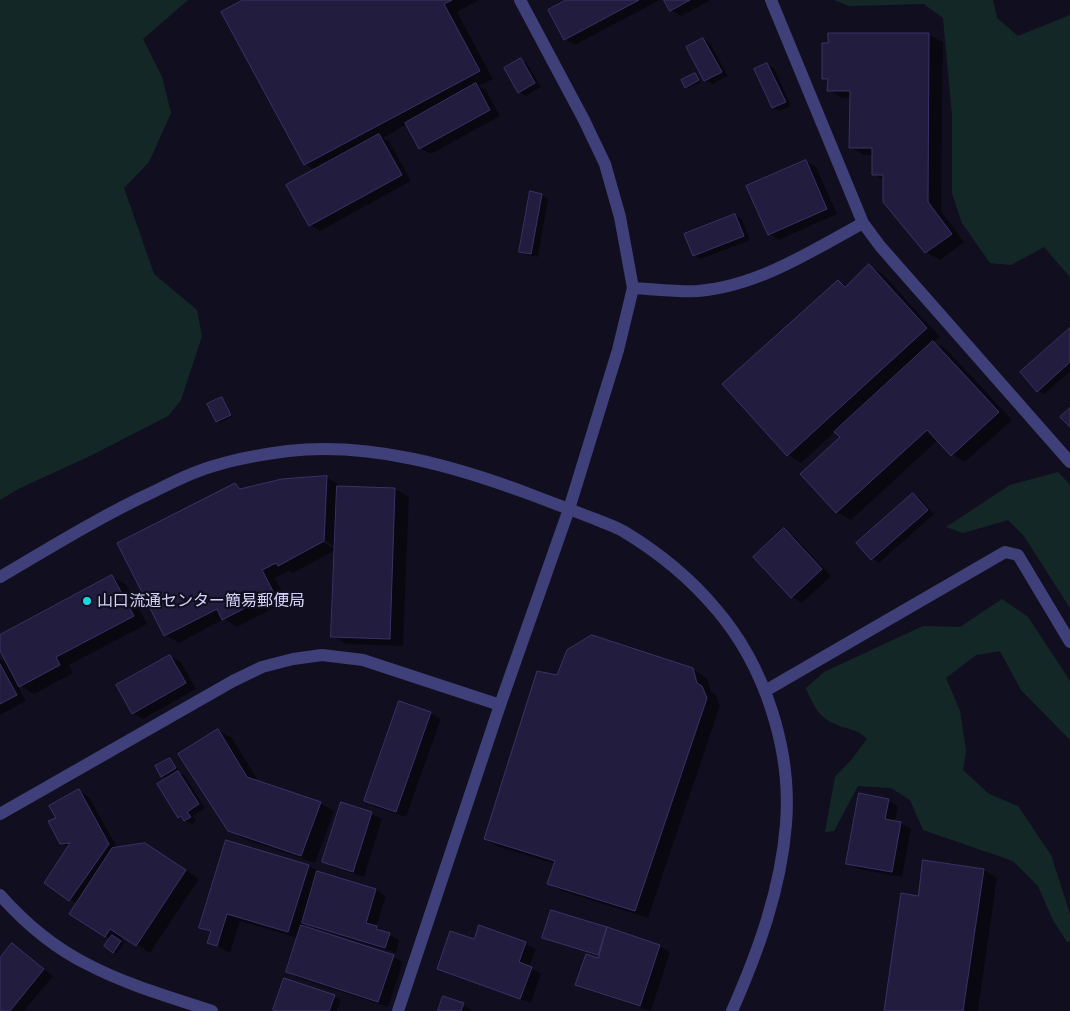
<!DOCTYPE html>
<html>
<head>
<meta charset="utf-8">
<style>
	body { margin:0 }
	canvas { display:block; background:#110f1f }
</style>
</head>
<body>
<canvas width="1070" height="1011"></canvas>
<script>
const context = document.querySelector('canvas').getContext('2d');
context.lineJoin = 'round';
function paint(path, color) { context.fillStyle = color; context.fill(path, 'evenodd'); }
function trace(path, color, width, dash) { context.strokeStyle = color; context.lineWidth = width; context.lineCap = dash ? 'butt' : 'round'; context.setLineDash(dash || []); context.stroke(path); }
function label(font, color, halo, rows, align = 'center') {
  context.font = font + ' Quicksand,"Noto Sans JP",sans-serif'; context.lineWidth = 4.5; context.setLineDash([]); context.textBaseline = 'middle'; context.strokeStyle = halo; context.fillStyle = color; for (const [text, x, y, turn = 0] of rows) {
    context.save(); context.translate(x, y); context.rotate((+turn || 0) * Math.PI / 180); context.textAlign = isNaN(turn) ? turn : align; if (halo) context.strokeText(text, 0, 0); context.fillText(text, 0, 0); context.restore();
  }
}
const green = new Path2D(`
	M0 0H188L143 39 162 77 171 113 149 162 124 188 154 274 197 310 202 336 181 400 168 416 92 455 18 489 0 500Z
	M834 0H993L997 18 1018 36 1070 15V277L1044 247 1011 265 990 263 962 223 952 193V115L943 18 924 4 849 6Z
	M1058 472 1070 485V608L1024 536 1008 520 963 533 946 527 1010 485Z
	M1002 599 1028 617 1070 681V740L1021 690 1000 651 976 655 946 678 960 711 966 751 963 770 989 794 1018 806 1051 855 1070 914V942H1067L1053 920 1038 886 1013 861 923 830 910 800 891 788 858 786 834 831 825 832 835 777 852 759 867 739C857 728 848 730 835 724 819 718 812 703 806 688L824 672 923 626 960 627Z`);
const shadow = new Path2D(`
	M246 0H479L457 12 493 79 479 86 486 90 500 116 431 154 420 148 407 124 383 138 389 141 411 181 320 231 310 225 315 170 305 164Z
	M568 0H660L575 45 565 39Z
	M666 0H711L681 16 671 10Z
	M929 35 943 42 941 211 964 242 940 260 926 252 884 180 873 174V155H864L850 147 851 98H842L829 90V82L823 79Z
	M703 39 710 43 728 76 712 84 705 80Z
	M521 59 527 63 541 87 526 96 519 92Z
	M767 64 774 68 791 106 780 111 773 108Z
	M695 74 701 82 689 88 686 87Z
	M806 161 816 167 837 214 779 240 769 234Z
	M541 195 548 199 538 257 527 255 520 251Z
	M735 215 742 219 750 240 701 259 694 255Z
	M869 266 883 274 940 337 934 342 947 350 1012 420 965 462 952 455 938 440 851 520 837 512 802 474 841 437 836 431 801 463 788 455 838 281 847 286Z
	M1070 329V371L1045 394 1038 391Z
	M222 398 225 400 233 416 220 423 217 421Z
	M326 477 340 485V488L395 489 409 497 403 646 346 644 332 636 336 550 293 573 289 571 275 578 287 601 237 627 224 619 179 643 165 635 235 484 244 490ZM319 537 336 547V550L318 539Z
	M913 494 920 498 934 514 879 563 872 559Z
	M784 530 794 536 831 576 802 603 792 597Z
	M112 577 126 584 147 624 69 665 73 673 34 694 17 684 26 701 0 715V659L9 664 0 648V637Z
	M170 656 181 662 196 689 143 719 133 713Z
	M693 669 707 678 711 692 716 695 720 706 648 918 562 891 549 884 555 864 499 847 485 839 558 676Z
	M430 713 441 719 406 817 375 807 365 801Z
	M218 730 232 738 259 782 320 803 334 811 315 863 244 839 229 830Z
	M170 759 173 761 178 770 176 771 185 776 205 808 193 816 196 821 192 824 179 817 167 779 162 776Z
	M79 791 89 797 118 849 159 852 199 879 150 953 124 937 121 941 124 943 117 953 114 952 110 939 105 936 77 904 45 883 68 847 61 843 58 819Z
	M888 800 898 806 895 822 901 823 911 829 902 877 858 869 848 863Z
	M341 804 372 814 382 819 364 877 333 867 323 861Z
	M309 866 323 874 376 890 386 896 376 927 399 940 396 953 314 928 307 924 306 928 393 957 403 962 388 1007 298 978 287 972 298 938 240 921 230 953 209 942 211 933 201 927Z
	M984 870 997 878 978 1011H885L919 897Z
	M606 928 660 946 670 952 651 1011 587 990 577 984 600 956 550 941 544 937Z
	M475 941 525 944 536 949 529 967 541 974 531 1003 449 974 439 968Z
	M12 945 23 951 53 976 24 1011H0V960Z
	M334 996 341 1000 337 1011H278Z
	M463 1004 473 1011H439Z`);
const building = new Path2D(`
	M243 0H452L444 4 480 71 304 165 221 12Z
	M566 0H639L564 40 548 10Z
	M664 0H690L670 11Z
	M828 33H929L928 202 952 234 925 253 883 202V175H872V148H849L850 91H827L828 79H822V43H828Z
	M703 38 722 72 704 81 686 47Z
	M521 58 535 83 518 93 504 68Z
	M767 63 786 102 772 108 754 69Z
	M695 73 699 80 685 88 681 80Z
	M476 83 490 110 419 149 405 123Z
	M379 134 402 175 309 226 286 185Z
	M806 160 827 209 768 235 746 186Z
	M530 191 542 194 531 254 519 252Z
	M735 214 744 236 693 256 684 234Z
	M869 264 927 328 787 456 722 384 838 280 845 287Z
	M1070 328V362L1037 392 1020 372Z
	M933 341 999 412 951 456 927 430 836 513 800 474 840 437 834 432Z
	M222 397 231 415 216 422 207 404Z
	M1070 408V427L1060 417Z
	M327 476 324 541 278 566 276 563 262 570 274 593 222 620 217 609 164 636 117 543 235 483 240 489 282 479Z
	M337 486 395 488 390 639 331 637Z
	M913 493 928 510 871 560 856 543Z
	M784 528 822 569 791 598 753 557Z
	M112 575 134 616 56 657 60 665 19 687 0 651V635Z
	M592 635 693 668 697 683 702 686 707 698 635 911 547 884 555 861 484 839 537 671 557 675 567 650Z
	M170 655 186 683 132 714 116 685Z
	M0 664 17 695 0 704Z
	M399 701 431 712 396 812 364 801Z
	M218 729 247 777 321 802 301 856 228 831 178 754Z
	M170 758 176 768 161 777 155 766Z
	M178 771 199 804 187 812 191 817 184 821 181 816 178 818 157 784Z
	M79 789 109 844 69 901 44 883 70 843 60 844 48 821 56 818 49 806Z
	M859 793 889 799 885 819 901 822 892 872 846 864Z
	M341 802 372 812 353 872 322 862Z
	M226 840 309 865 288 932 227 914 217 946 207 943 211 931 199 928Z
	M145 843 186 870 136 946 110 929 105 937 69 914 112 848Z
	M923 860 984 869 963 1011H884L901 893 918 896Z
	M317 871 376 889 366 923 377 926 376 929 390 933 385 948 302 923Z
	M551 910 607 927 598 955 542 938Z
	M301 925 394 955 378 1002 286 972Z
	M479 925 526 942 519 962 532 967 520 999 437 969 450 931 474 939Z
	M607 927 660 945 640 1006 575 985 586 954 598 958Z
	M112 935 121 941 113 953 104 946Z
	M12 943 44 969 10 1011H0V958Z
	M284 978 335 995 329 1011H277L273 1010Z
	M443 996 464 1003 461 1011H438Z`);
const minor = new Path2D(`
	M520 0 584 120 605 164 620 217 633 288 618 350 569 509
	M771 0 863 223 880 246 1070 462
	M633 288C654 289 677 292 698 291 758 286 812 251 863 223
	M765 691 1005 552 1018 555 1070 642`);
const tertiary = new Path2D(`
	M0 577C51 547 101 516 155 491 175 481 195 471 217 465 240 458 265 454 288 451 371 442 455 466 532 495 553 503 574 511 595 519 604 523 614 526 623 531 658 552 690 578 716 609 765 666 792 750 786 824 781 889 758 952 732 1011
	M0 814 233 681 262 667 293 659 322 655 363 660 500 705
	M0 895C24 922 55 948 87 964 127 985 170 997 212 1011
	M398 1011 500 705 569 509`);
const markers = [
	[87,601,5,"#19d7df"]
];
const poiNames = [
	["山口流通センター簡易郵便局",97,601]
];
paint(green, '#132826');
paint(shadow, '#0007');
paint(building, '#221d3e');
trace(building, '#393267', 1);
trace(minor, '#3f4079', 12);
trace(tertiary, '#3f4079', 12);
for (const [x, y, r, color] of markers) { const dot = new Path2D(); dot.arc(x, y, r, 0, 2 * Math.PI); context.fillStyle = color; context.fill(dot); trace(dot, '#110f1f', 2); }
label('16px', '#d4d2fa', '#110f1f', poiNames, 'left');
</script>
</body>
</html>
